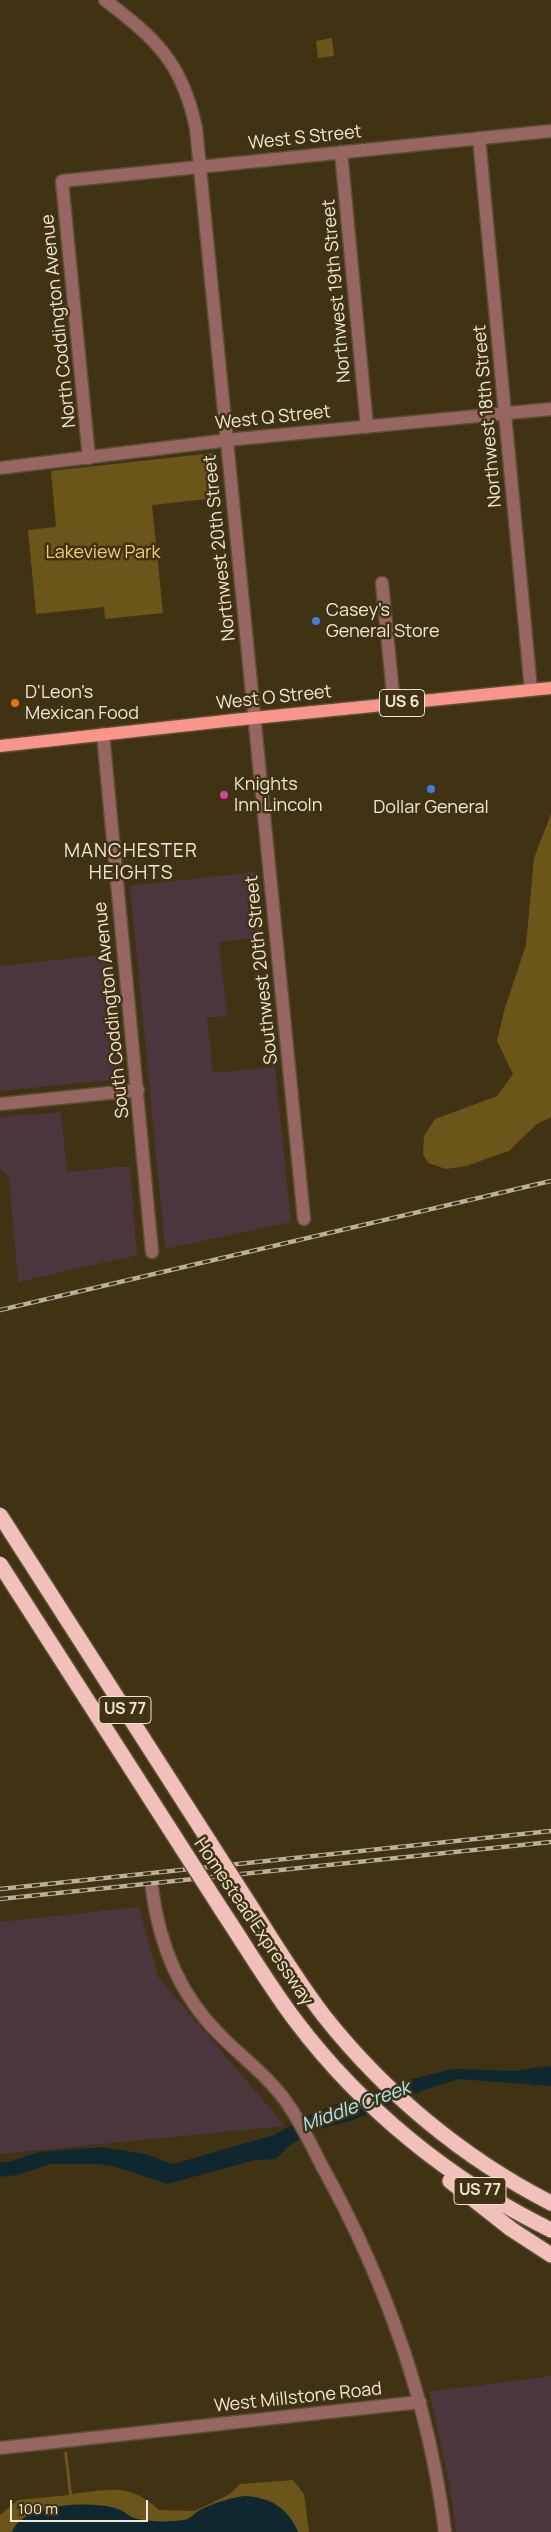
<!DOCTYPE html>
<html>
<head>
<meta charset="utf-8">
<style>
	body { margin:0 }
	#map { position:relative; width:551px; height:2532px; overflow:hidden; background:#403314; font-family:Manrope,sans-serif }
	canvas { display:block }
	.scale { position:absolute; left:10px; top:2500px; width:138px; height:22px; box-sizing:border-box; border:2px solid #efe7d6; border-top:0; padding-left:6px; font-size:15px; line-height:18px; white-space:nowrap; color:#efe7d6; -webkit-text-stroke:4px #403314; paint-order:stroke }
</style>
</head>
<body>
<div id="map">
<canvas width="551" height="2532"></canvas>
<div class="scale">100 m</div>
</div>
<script>
const context = document.querySelector('canvas').getContext('2d');
context.lineJoin = 'round';
function paint(path, color) { context.fillStyle = color; context.fill(path, 'evenodd'); }
function trace(path, color, width, dash) { context.strokeStyle = color; context.lineWidth = width; context.lineCap = dash ? 'butt' : 'round'; context.setLineDash(dash || []); context.stroke(path); }
function label(font, color, halo, rows, align = 'center') {
  context.font = font + ' Manrope,sans-serif'; context.lineWidth = 5; context.setLineDash([]); context.textBaseline = 'middle'; context.strokeStyle = halo; context.fillStyle = color; for (const [text, x, y, turn = 0] of rows) {
    context.save(); context.translate(x, y); context.rotate((+turn || 0) * Math.PI / 180); context.textAlign = isNaN(turn) ? turn : align; if (halo) context.strokeText(text, 0, 0); context.fillText(text, 0, 0); context.restore();
  }
}
const industrial = new Path2D(`
	M256 872 263 937 219 942 227 1016 207 1018 213 1073 275 1067 291 1222 165 1249 130 886Z
	M109 954 122 1079 0 1091V966Z
	M61 1112 67 1172 130 1166 137 1255 18 1282 9 1178 0 1168V1117Z
	M139 1907 158 1977 285 2126 0 2154V1922Z
	M551 2376V2532H456L449 2482 429 2392Z`);
const green = new Path2D(`
	M332 38 334 56 318 58 316 41Z
	M213 453 217 498 152 505 163 613 105 619 104 607 36 614 28 530 56 527 51 471Z
	M551 814V1117L537 1124 509 1151 466 1166 446 1169 428 1163 423 1154 424 1136 435 1119 497 1096 513 1074 497 1041 504 1011 526 945 534 858Z
	M64 2452H67L72 2494C110 2490 128 2482 159 2510L195 2511 230 2494 240 2484 293 2480 304 2494 309 2532H0V2515L18 2500 69 2495Z`);
const water = new Path2D(`
	M546 2066 551 2067V2086L459 2079 426 2089 353 2120 315 2130 289 2146 276 2159 255 2160 167 2184 116 2167 99 2164H50L17 2175 0 2177V2162H8L39 2152 103 2147 145 2154 173 2164 274 2135 315 2112 412 2079 453 2069 517 2071Z
	M244 2496C270 2497 288 2508 298 2532H12C22 2503 93 2500 118 2509 125 2511 130 2518 138 2519 151 2522 171 2522 184 2520 190 2519 195 2513 200 2510 214 2503 229 2498 244 2496Z`);
const minor = new Path2D(`
	M105 0C156 39 182 62 196 128L304 1219
	M479 138 531 690
	M341 152 367 427
	M89 458 62 181 551 131
	M0 468 237 439 551 409
	M382 583 394 704
	M103 734 152 1252
	M0 1104 138 1090
	M152 1888C159 1944 180 1996 221 2036 245 2060 273 2080 291 2109 303 2127 312 2147 322 2166 385 2280 429 2402 445 2532
	M0 2448 420 2402`);
const major = new Path2D(`
	M0 746 234 720 551 688`);
const highway = new Path2D(`
	M250 1905C274 1943 297 1981 324 2016 385 2093 463 2158 551 2203
	M221 1909C245 1945 268 1984 295 2020 362 2109 451 2181 551 2230
	M450 2181 511 2229 551 2255`);
const rail = new Path2D(`
	M0 1310 551 1181
	M0 1889 551 1831
	M0 1899 551 1842`);
const highwayBridge = new Path2D(`
	M0 1515 250 1905
	M0 1564 221 1909`);
const markers = [
	[316,621,5,"#3f7fe0"],
	[15,703,5,"#e8710a"],
	[431,789,5,"#3f7fe0"],
	[224,795,5,"#d1479c"]
];
const shields = [
	[402,703,45],
	[125,1710,52],
	[480,2191,52]
];
const shieldNames = [
	["US 6",402,703],
	["US 77",125,1710],
	["US 77",480,2191]
];
const streetNames = [
	["West S Street",305,138,-6],
	["Northwest 19th Street",337,291,-95],
	["North Coddington Avenue",59,321,-96],
	["Northwest 18th Street",488,416,-95],
	["West Q Street",273,418,-6],
	["Northwest 20th Street",220,548,-96],
	["West O Street",274,698,-6],
	["Southwest 20th Street",262,970,-96],
	["South Coddington Avenue",112,1010,-96],
	["Homestead Expressway",253,1922,56],
	["West Millstone Road",298,2398,-6]
];
const parkNames = [
	["Lakeview Park",103,553]
];
const poiNames = [
	["Casey's",326,611],
	["General Store",326,632],
	["D'Leon's",25,693],
	["Mexican Food",25,714],
	["Knights",234,785],
	["Inn Lincoln",234,806],
	["Dollar General",431,808,"center"]
];
const neighbourhoodNames = [
	["MANCHESTER",131,852],
	["HEIGHTS",131,874]
];
const waterNames = [
	["Middle Creek",356,2107,-20]
];
paint(industrial, '#4a363c');
paint(green, '#6b5519');
paint(water, '#0f282f');
trace(minor, '#5c5033', 15);
trace(major, '#5c5033', 15);
trace(highway, '#5c5033', 18);
trace(minor, '#986662', 12);
trace(major, '#fa958c', 12);
trace(highway, '#f2c0bb', 15);
trace(rail, '#b9af9a', 4.5);
trace(rail, '#403314', 2.5, [8]);
trace(highwayBridge, '#5c5033', 18, []);
trace(highwayBridge, '#f2c0bb', 15);
for (const [x, y, r, color] of markers) { const dot = new Path2D(); dot.arc(x, y, r, 0, 2 * Math.PI); context.fillStyle = color; context.fill(dot); trace(dot, '#403314', 2); }
for (const [x, y, w] of shields) { const box = new Path2D(); box.roundRect(x - w / 2, y - 13.5, w, 27, 4); context.fillStyle = '#403314'; context.fill(box); trace(box, '#efe7d6', 1); }
label('bold 16px', '#efe7d6', null, shieldNames);
label('18px', '#efe7d6', '#403314', streetNames);
label('18px', '#f2cd75', '#403314', parkNames);
label('18px', '#efe7d6', '#403314', poiNames, 'left');
context.letterSpacing = '1px';
label('19px', '#efe7d6', '#403314', neighbourhoodNames);
context.letterSpacing = '0px';
label('italic 19px', '#a8e8fa', '#403314', waterNames);
</script>
</body>
</html>
